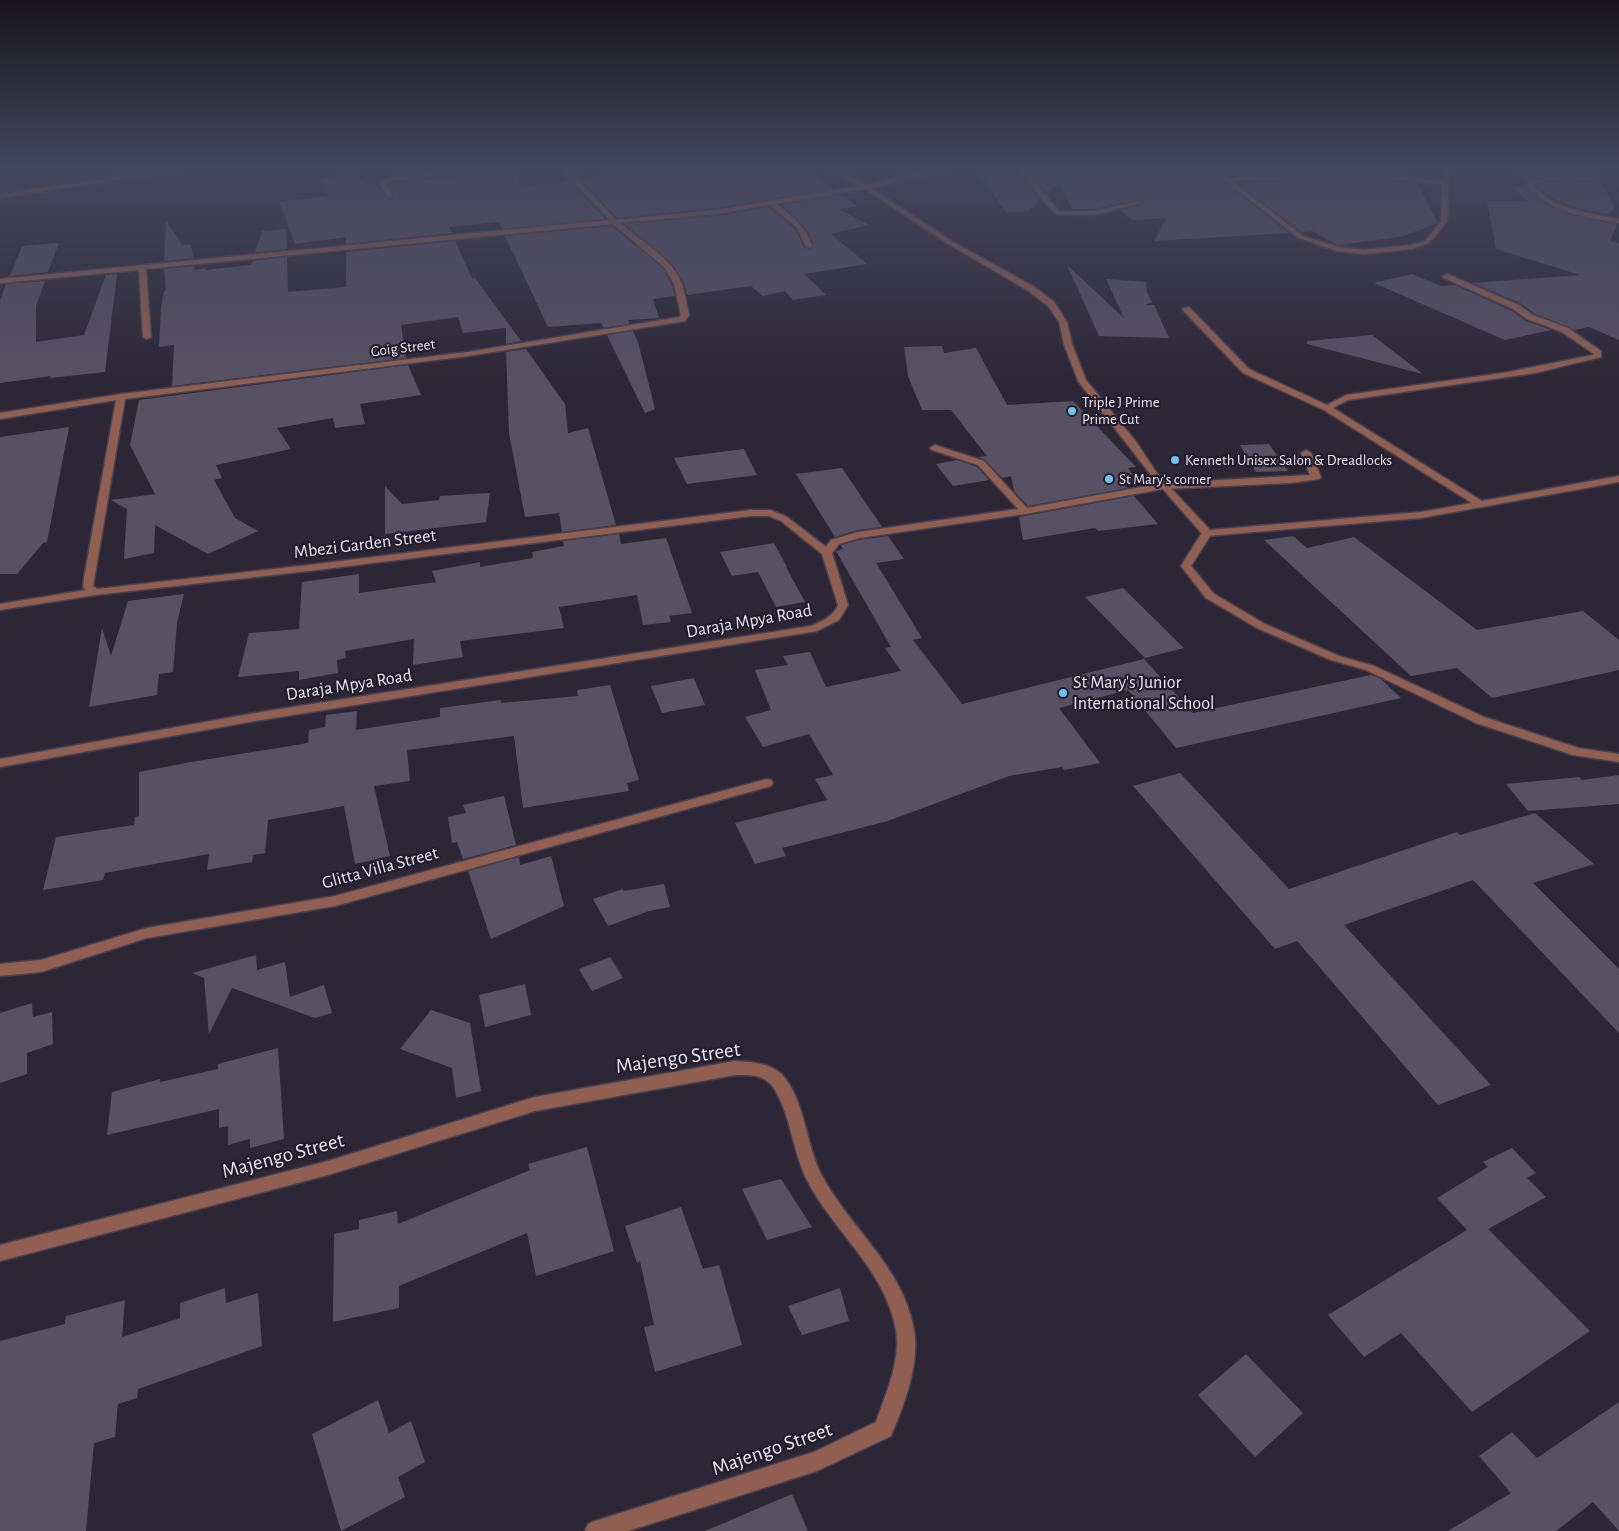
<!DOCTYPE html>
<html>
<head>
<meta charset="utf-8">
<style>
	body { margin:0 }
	canvas { display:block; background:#2c2636 }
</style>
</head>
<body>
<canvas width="1619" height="1531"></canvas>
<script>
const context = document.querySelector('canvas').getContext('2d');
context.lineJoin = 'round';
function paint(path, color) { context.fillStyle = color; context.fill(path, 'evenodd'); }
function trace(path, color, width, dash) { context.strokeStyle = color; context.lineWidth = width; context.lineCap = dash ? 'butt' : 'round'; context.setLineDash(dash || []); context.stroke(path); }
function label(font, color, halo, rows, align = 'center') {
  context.font = font + ' "Alegreya Sans",sans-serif'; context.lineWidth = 4.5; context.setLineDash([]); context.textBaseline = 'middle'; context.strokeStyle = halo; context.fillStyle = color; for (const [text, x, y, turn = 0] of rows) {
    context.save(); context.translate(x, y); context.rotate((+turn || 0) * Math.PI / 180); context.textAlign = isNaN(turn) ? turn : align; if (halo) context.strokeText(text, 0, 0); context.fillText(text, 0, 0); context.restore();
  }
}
const building = new Path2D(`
	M640 170H807L833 189 716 208 617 218 580 179Z
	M1096 170H1115L1121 174 1175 170H1209L1289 233 1154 241 1166 218 1131 220 1122 211H1117L1142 205 1144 203 1140 199 1094 209H1072L1059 182 1047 194 1031 175Z
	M1221 170H1398L1402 176 1363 172 1228 175Z
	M1513 170H1595L1615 208 1609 215 1573 207 1552 198 1535 185 1563 181 1593 182 1598 179 1594 174H1563L1531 178 1527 182Z
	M514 171 522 188 569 181 606 219 502 229 499 222 449 227 452 233 346 244V237L295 244 279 202 329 196 321 187H325L318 179 356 173 367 186 378 185 389 200 394 197 389 184Z
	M1009 171 1013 177 1021 176 1040 200 1027 212H1006L978 172Z
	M1336 179 1390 181 1418 185 1438 223 1400 237 1338 245 1312 231 1301 232 1237 183Z
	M1513 187H1526L1545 204 1568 214 1617 225 1610 241 1619 243V340L1589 327 1574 330 1534 313 1520 303 1473 283 1580 275 1496 249 1487 201H1527Z
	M841 195 857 206 838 209 869 225 831 234 867 264 804 274 826 295 793 300 785 291 763 296 751 286 687 295 684 283 672 264 625 224 716 216 769 207 795 229 804 247 810 250 814 245 808 232 799 221 781 205Z
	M166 220 182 245 191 244 193 258 164 261Z
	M612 226 663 268 672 285 675 296 653 299 659 318 628 320 629 324 604 328 601 323 548 327 505 236Z
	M286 229 287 249 255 252 262 231Z
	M455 241 472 278H475L521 341 506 344V328L463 333 458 317 401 325 406 358 172 386 174 345 159 347 161 309 164 291H166L164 269 194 266 195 270 206 268 205 270 251 265 253 261 287 257 288 292 346 287V252Z
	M59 243 48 272 10 276 22 246Z
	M1067 265 1124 318 1106 279 1146 282 1147 292 1152 302 1145 305H1154L1169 338 1099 336Z
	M117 274 105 372 50 378 51 376 0 383V300L6 284 45 281 36 306V342L84 335 106 275Z
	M1412 274 1441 286 1455 285 1512 311 1526 321 1551 330 1505 340 1374 283Z
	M633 331 638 342 655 409 645 413 607 335Z
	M1372 335 1423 374 1307 344V341Z
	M942 346 944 353 976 348 1007 405 1073 401 1136 467 1128 468 1136 480 1122 482 1127 488 1028 506 1014 491 1011 476 1002 478 985 460 978 457 987 456 951 410H922L908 376 904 347Z
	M526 349 565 404 568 433 588 428 616 525 562 532 559 513 525 517 509 433 506 352Z
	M408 365 421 395 360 404 365 424 335 428 333 418 277 428 291 449 216 465 222 478 214 480 235 518 258 531 208 554 155 525 154 553 124 559 127 509 111 500 155 494 130 445 139 400Z
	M69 427 47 542 43 543 17 574H0V437Z
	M1269 444 1288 471 1256 472 1240 445Z
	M744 449 757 475 687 484 674 458Z
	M957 460 977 467 989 480 953 486 936 464Z
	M842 468 882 527 857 530 835 537 796 474Z
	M385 486 402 504 439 500 440 496 490 493 486 522 385 534Z
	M1134 496 1158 524 1098 531 1095 528 1023 540 1019 517Z
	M619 534 621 544 666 538 692 613 669 616 671 622 643 625 637 595 559 607 564 628 460 641 463 657 413 665 414 639 345 651 346 658 337 660 338 673 299 680V671L238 677 249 633 299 629 302 582 359 574V593L436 582 432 571 480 562V567L533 558 532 552 564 546 563 541Z
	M888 536 904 559 876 563 922 638 913 640 962 704 1144 659 1193 713 1371 675 1381 679 1401 698 1176 748 1128 690 1059 708 1100 763 1064 770 1062 767 1009 776 888 821 782 848 786 856 755 864 735 823 827 800 815 779 833 775 809 734 763 747 745 717 771 710 755 670 788 665 783 656 810 652 826 687 901 671 885 648 891 647 836 551 843 549 841 545 859 540Z
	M1293 536 1307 548 1354 537 1477 630 1583 611 1619 640V670L1492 698 1457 668 1411 676 1264 540Z
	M774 543 787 567H786L805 602 776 607 758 572 732 576 720 552Z
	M1123 588 1184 648 1145 658 1085 597Z
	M184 594 177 623 173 672 159 674 157 695 89 707 102 628 111 656 128 601Z
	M694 678 705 705 662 713 651 686Z
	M610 685 639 780 627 783 629 791 523 808 514 736 407 750 410 781 374 786 390 856 355 864 344 806 268 820 265 853 253 855 252 862 207 870 209 854 105 873 103 880 43 890 56 837 134 825 135 817 139 816V772L191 762 308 743 309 730 325 727 326 715 357 711 356 730 440 717V708L501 700V703L578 696 577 690Z
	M1180 773 1289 889 1457 832 1460 835 1535 813 1594 864 1533 883 1619 969V1033L1473 880 1344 925 1491 1085 1438 1105 1297 941 1275 949 1133 786Z
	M1619 775V804L1528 811 1506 784 1579 777 1582 780Z
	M504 796 516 845 463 859 457 842 452 843 448 817 466 813 463 805Z
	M551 856 564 906 491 939 468 871 519 857 520 865Z
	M664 884 670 907 649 911 608 926 593 899 623 889 624 891Z
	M256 955 257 970 285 962 290 997 324 985 332 1013 315 1018 232 988 209 1034 204 978 192 973Z
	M610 957 623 978 592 991 579 969Z
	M525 984 531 1015 485 1027 479 995Z
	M32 1003 33 1017 52 1012 53 1044 27 1053V1074L0 1083V1013Z
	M431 1010 470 1023 481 1091 456 1098 452 1068 400 1049Z
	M278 1048 284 1139 250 1148V1139L228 1145V1126L219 1128V1109L107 1135 112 1092 160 1079V1082L218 1069V1064Z
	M587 1147 614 1251 536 1276 527 1233 399 1286V1308L333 1322 334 1234 359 1229V1220L397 1211 398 1224 530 1170 528 1164Z
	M1512 1148 1536 1173 1527 1178 1546 1197 1488 1229 1590 1331 1472 1412 1401 1333 1364 1357 1328 1315 1467 1230 1437 1198 1488 1167 1483 1162Z
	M781 1179 812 1227 767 1240 742 1189Z
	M681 1207 703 1269 719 1265 742 1345 655 1372 644 1327 654 1325 640 1261 637 1263 625 1226Z
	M225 1288 226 1303 258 1293 262 1346 138 1389 137 1398 118 1404 115 1437 94 1443 86 1531H0V1341L65 1324 66 1316 125 1300 122 1337 180 1318V1303Z
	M840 1288 849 1321 802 1335 788 1306Z
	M1246 1354 1303 1413 1255 1457 1198 1395Z
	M378 1400 389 1433 411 1421 425 1462 398 1477 405 1497 341 1531 312 1434Z
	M1619 1402V1531L1593 1502 1556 1531H1448L1511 1493 1479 1456 1512 1432 1537 1458Z
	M792 1494 808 1531H705Z`);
const lane = new Path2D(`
	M1306 450 1311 453 1321 477 1319 479 1290 483 1165 489 1160 486 1165 483 1310 475 1301 453Z
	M1207 530 1212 533 1191 566 1214 594 1265 624 1339 656 1374 666 1484 717 1578 748 1619 754V762L1573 755 1476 723 1366 670 1331 660 1257 628 1206 598 1181 566 1203 531Z`);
const street = new Path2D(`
	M166 170H181L0 198V194Z
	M452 170H468L389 182 386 183 392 196 389 198 380 185 381 181 388 178Z
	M561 170H568L573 174 616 220 716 210 860 186 831 170H838L867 185C893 178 919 170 946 170L871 188 951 241 1033 286 1054 302 1067 322 1072 344 1086 380 1137 443 1156 472 1210 530 1421 512 1472 503 1324 410 1243 373 1182 309 1189 307 1249 369 1327 405 1346 395 1503 373 1593 355 1594 354 1562 332 1527 319 1513 309 1444 278 1443 276 1447 274 1519 305 1533 315 1568 328 1601 351V357L1535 373 1348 400 1333 408 1482 501 1619 476V482L1421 518 1207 536 1203 535 1163 489 1025 514 859 538 839 544 832 553 848 605 839 620 817 631 255 721 0 767V759L255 713 811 626C822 621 833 617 838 605L822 554 781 521 769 516H751L309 571 95 595 0 610V604L86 590 83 587 84 578 116 400 0 419V413L121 394 468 352 680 317 681 315 674 284 664 267 613 224 146 269 151 337 147 339 143 337 139 270 0 283V279L610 220ZM865 189 947 243 1027 290 1048 306 1059 322 1064 344 1078 381 1158 484 1027 508 984 461 935 445 930 448 932 450 978 465 1018 509 858 532 831 540 826 547 787 517 770 510H751L309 565 97 589 93 586 125 399 468 356 685 321 689 315C687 305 685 294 682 284 671 256 641 242 620 223L716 214 770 205 797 228 806 246 809 248 812 246C806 227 792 216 777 204Z
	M1018 170H1024L1059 211H1094L1139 201 1142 203 1094 215 1055 214Z
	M1211 170H1218L1227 177 1363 174 1443 181V170H1449L1447 222 1429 243 1412 249 1364 254 1337 251 1299 238ZM1336 177 1390 179 1442 184 1441 222 1425 241 1411 245 1364 250 1338 247 1303 236 1232 181Z
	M1563 176H1593L1596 178 1593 180 1563 179 1535 182 1533 185C1555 210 1588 213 1619 219V223C1586 217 1549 214 1527 185L1531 180Z
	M767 779 771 780 773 783 771 786 335 906 147 938 41 972 0 976V964L41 960 147 928 335 896Z
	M735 1061C751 1062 773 1063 784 1077 805 1103 806 1143 820 1172 848 1227 903 1266 914 1330 920 1364 904 1405 891 1436L817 1471 628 1531H585L588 1524 595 1521 814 1452 876 1422C886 1393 901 1361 896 1330 886 1271 833 1231 807 1180 793 1153 790 1111 773 1087 764 1074 749 1075 735 1075L535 1111 328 1175 0 1261V1245L328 1161 535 1097Z`);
const markers = [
	[1072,411,5,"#6cc3f2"],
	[1175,460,5,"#6cc3f2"],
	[1109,479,5,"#6cc3f2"],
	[1063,693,5,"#6cc3f2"]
];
const farStreetnames = [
	["Goig Street",403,348,-7]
];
const farPoinames = [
	["Triple J Prime",1082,402],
	["Prime Cut",1082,419],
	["Kenneth Unisex Salon & Dreadlocks",1185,460],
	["St Mary's corner",1119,479]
];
const streetNames = [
	["Mbezi Garden Street",365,544,-7],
	["Daraja Mpya Road",749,621,-10],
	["Daraja Mpya Road",349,685,-9],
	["Glitta Villa Street",380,868,-15]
];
const poiNames = [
	["St Mary's Junior",1073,683],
	["International School",1073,704]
];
const nearStreetnames = [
	["Majengo Street",678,1058,-8],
	["Majengo Street",283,1156,-15],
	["Majengo Street",772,1449,-19]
];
paint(building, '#585164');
trace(lane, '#474150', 3);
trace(street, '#474150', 3);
paint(lane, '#915f52');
paint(street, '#915f52');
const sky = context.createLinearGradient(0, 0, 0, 384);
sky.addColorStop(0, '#18151e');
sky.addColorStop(0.44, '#45475d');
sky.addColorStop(1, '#45475d00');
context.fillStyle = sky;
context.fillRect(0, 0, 1619, 384);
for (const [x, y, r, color] of markers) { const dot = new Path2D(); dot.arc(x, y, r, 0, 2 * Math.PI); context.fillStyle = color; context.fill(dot); trace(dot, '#221c2c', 2); }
label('15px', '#eae7f2', '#221c2c', farStreetnames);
label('15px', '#eae7f2', '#221c2c', farPoinames, 'left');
label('18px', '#eae7f2', '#221c2c', streetNames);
label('18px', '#eae7f2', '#221c2c', poiNames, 'left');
label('21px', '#eae7f2', '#221c2c', nearStreetnames);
</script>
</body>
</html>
